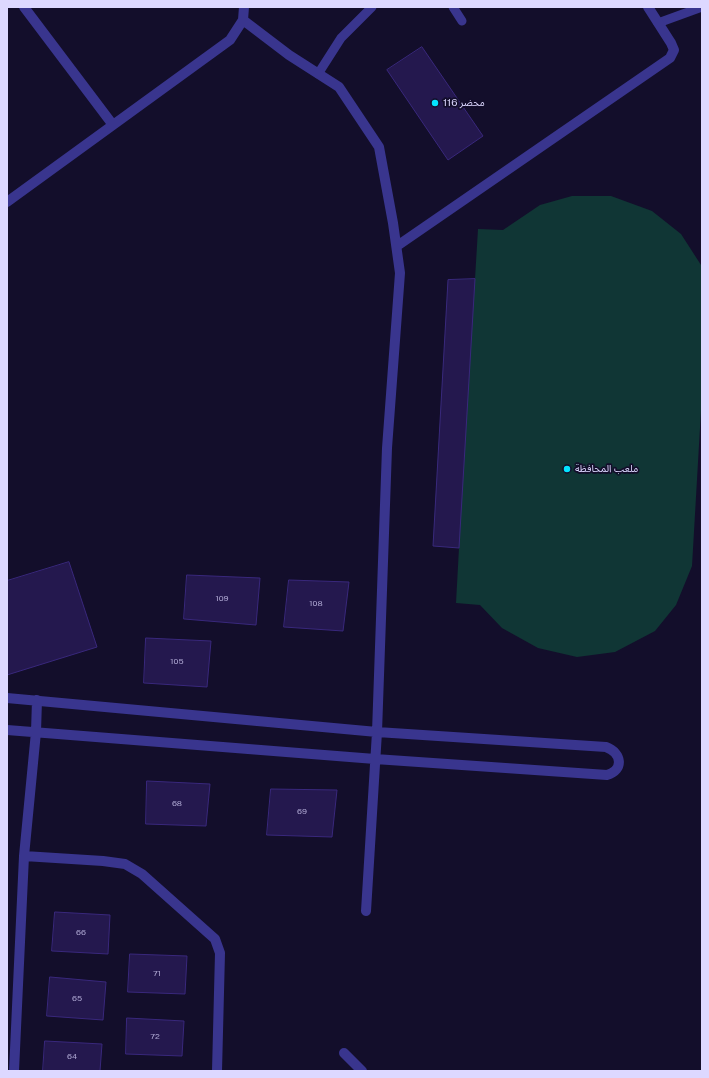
<!DOCTYPE html>
<html>
<head>
<meta charset="utf-8">
<style>
	body { margin:0 }
	#map { position:relative; width:709px; height:1078px; overflow:hidden; background:#130e2b; font-family:"Public Sans",sans-serif }
	canvas { display:block }
	.frame { position:absolute; inset:0; border:8px solid #ddd8ff; pointer-events:none }
</style>
</head>
<body>
<div id="map">
<canvas width="709" height="1078"></canvas>
<div class="frame"></div>
</div>
<script>
const context = document.querySelector('canvas').getContext('2d');
context.lineJoin = 'round';
function paint(path, color) { context.fillStyle = color; context.fill(path, 'evenodd'); }
function trace(path, color, width, dash) { context.strokeStyle = color; context.lineWidth = width; context.lineCap = dash ? 'butt' : 'round'; context.setLineDash(dash || []); context.stroke(path); }
function label(font, color, halo, rows, align = 'center') {
  context.font = font + ' "Public Sans","Noto Sans Arabic",sans-serif'; context.lineWidth = 3.5; context.setLineDash([]); context.textBaseline = 'middle'; context.strokeStyle = halo; context.fillStyle = color; for (const [text, x, y, turn = 0] of rows) {
    context.save(); context.translate(x, y); context.rotate((+turn || 0) * Math.PI / 180); context.textAlign = isNaN(turn) ? turn : align; if (halo) context.strokeText(text, 0, 0); context.fillText(text, 0, 0); context.restore();
  }
}
const green = new Path2D(`
	M572 196H611L652 211 681 234 701 265 702 269V393L692 566 676 605 655 631 615 652 577 657 538 648 502 628 480 605 456 603 459 548 433 546 448 280 475 279 478 229 503 230 540 205Z`);
const building = new Path2D(`
	M422 47 483 136 448 160 387 70Z
	M475 279 459 548 433 546 448 280Z
	M69 562 97 647 7 675V581Z
	M187 575 260 578 256 625 184 619Z
	M289 580 349 582 343 631 284 627Z
	M146 638 211 641 207 687 144 683Z
	M147 781 210 784 206 826 146 824Z
	M271 789 337 790 332 837 267 835Z
	M55 912 110 915 108 954 52 951Z
	M130 954 187 956 185 994 128 992Z
	M50 977 106 982 103 1020 47 1016Z
	M127 1018 184 1021 182 1056 126 1054Z
	M45 1041 102 1044 100 1071H43Z`);
const service = new Path2D(`
	M453 7 462 21
	M658 23 702 7
	M318 74 341 38 372 7`);
const minor = new Path2D(`
	M24 7 113 125
	M243 20 289 55 339 87 379 147 393 223 400 273 387 448 377 732 366 911
	M7 202 230 40 243 20 244 7
	M397 246 670 58 674 50 671 43 648 7
	M7 698 377 732 606 747C622 753 624 770 607 775L375 759 7 730
	M24 856 103 861 125 864 142 874 215 939 220 953 217 1071
	M344 1053 362 1071
	M14 1071 24 856 36 732 37 700`);
const markers = [
	[435,103,4,"#04e4ff"],
	[567,469,4,"#04e4ff"]
];
const numberNames = [
	["109",222,599],
	["108",316,604],
	["105",177,662],
	["68",177,804],
	["69",302,812],
	["66",81,933],
	["71",157,974],
	["65",77,999],
	["72",155,1037],
	["64",72,1057]
];
const poiNames = [
	["محضر 116",443,103],
	["ملعب المحافظة",575,469]
];
paint(green, '#103635');
paint(building, '#24184e');
trace(building, '#39287c', 1);
trace(service, '#39358e', 9);
trace(minor, '#39358e', 10);
for (const [x, y, r, color] of markers) { const dot = new Path2D(); dot.arc(x, y, r, 0, 2 * Math.PI); context.fillStyle = color; context.fill(dot); trace(dot, '#130e2b', 1.5); }
label('8px', '#afa8d3', null, numberNames);
label('10px', '#ddd8ff', '#130e2b', poiNames, 'left');
</script>
</body>
</html>
